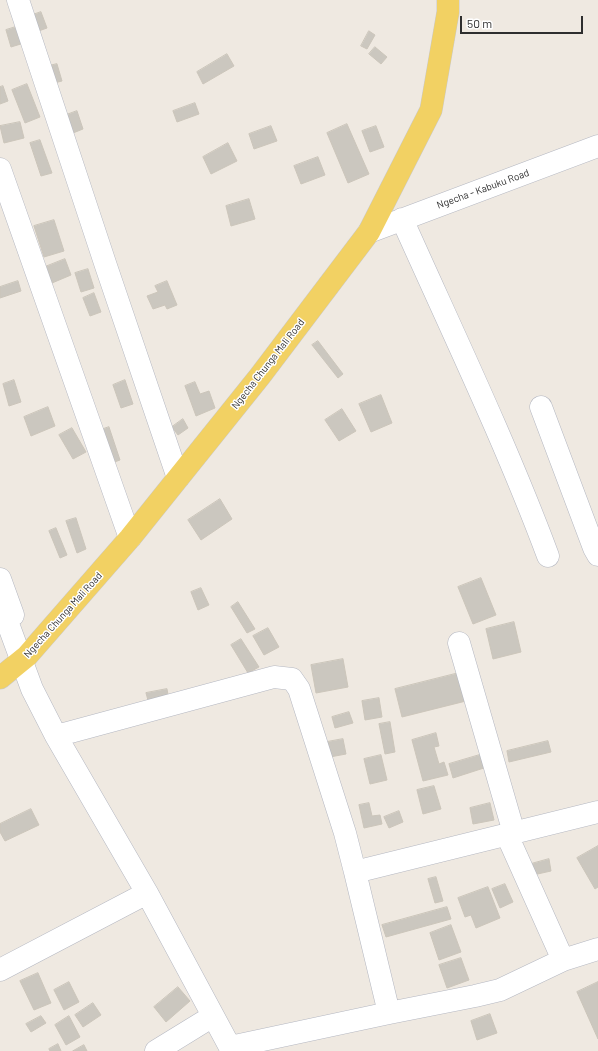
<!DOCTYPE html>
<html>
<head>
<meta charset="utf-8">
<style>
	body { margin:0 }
	#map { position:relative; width:598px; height:1051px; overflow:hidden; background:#efe9e1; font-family:Barlow,sans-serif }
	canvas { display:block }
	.scale { position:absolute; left:460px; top:16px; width:123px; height:18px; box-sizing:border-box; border:2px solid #2e2e2e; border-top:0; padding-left:5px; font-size:12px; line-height:14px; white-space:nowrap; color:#2e2e2e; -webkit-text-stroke:3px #fff; paint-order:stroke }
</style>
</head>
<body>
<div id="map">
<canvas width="598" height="1051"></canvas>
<div class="scale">50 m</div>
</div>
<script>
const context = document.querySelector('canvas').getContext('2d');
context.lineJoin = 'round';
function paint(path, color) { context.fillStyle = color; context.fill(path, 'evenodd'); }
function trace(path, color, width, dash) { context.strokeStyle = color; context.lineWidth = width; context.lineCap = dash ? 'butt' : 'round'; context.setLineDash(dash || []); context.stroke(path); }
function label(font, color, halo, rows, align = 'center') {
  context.font = font + ' Barlow,sans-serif'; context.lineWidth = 3; context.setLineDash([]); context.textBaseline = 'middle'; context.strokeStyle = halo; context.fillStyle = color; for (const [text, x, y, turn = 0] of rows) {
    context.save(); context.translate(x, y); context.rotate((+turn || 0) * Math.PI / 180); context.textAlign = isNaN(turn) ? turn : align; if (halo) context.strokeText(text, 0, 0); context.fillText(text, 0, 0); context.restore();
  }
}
const building = new Path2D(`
	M41 12 47 28 33 33 27 17Z
	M19 26 24 43 11 47 6 30Z
	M369 31 375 35 367 49 361 46Z
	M375 47 387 57 381 64 369 54Z
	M227 54 234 66 203 84 197 72Z
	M57 64 62 81 50 84 45 67Z
	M27 84 40 117 25 123 12 90Z
	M3 86 8 101 0 104V87Z
	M195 103 199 114 177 122 173 111Z
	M77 111 83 129 68 135 61 117Z
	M20 122 24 138 4 143 0 126Z
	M347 124 369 174 348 183 327 133Z
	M271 126 277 141 254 149 249 134Z
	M376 126 384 147 370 152 362 131Z
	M40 140 52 173 41 176 30 143Z
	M228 143 237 161 211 174 203 157Z
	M318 157 325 175 301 184 294 166Z
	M249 199 255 219 231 226 226 206Z
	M54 220 64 251 44 257 34 226Z
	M65 259 71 275 52 283 45 267Z
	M88 269 94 288 81 292 75 273Z
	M18 281 21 291 0 298V287Z
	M167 281 177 305 167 309 165 305 153 309 147 296 158 292 155 286Z
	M94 293 101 312 90 316 83 298Z
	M318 341 343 374 338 378 312 345Z
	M14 380 21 402 9 406 3 384Z
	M125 380 133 404 121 408 113 385Z
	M195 382 200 394 209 391 215 408 196 416 185 386Z
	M381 395 392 423 371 432 359 404Z
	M48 407 55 426 31 436 24 417Z
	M342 409 356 431 339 441 325 420Z
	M183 419 188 428 178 435 172 427Z
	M109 427 120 460 109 464 98 431Z
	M72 428 86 452 73 459 59 435Z
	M220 499 232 519 201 540 188 520Z
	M76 518 86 549 77 553 66 521Z
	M56 528 67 555 60 558 49 531Z
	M481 578 496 615 473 624 458 587Z
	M201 588 209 605 198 610 191 592Z
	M238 602 255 629 247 633 231 607Z
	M514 622 521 652 493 659 486 629Z
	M268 628 279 647 264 655 253 636Z
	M241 639 259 667 248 673 231 645Z
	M343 659 348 687 316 693 311 665Z
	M459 673 466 701 402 717 395 689Z
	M167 689 169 700 149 704 146 693Z
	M379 698 382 717 365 720 362 701Z
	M349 712 353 723 335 728 332 717Z
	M390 722 395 752 385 754 379 724Z
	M436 733 439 746 434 747 439 764 444 762 448 775 423 781 412 740Z
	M343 739 346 754 330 757 327 742Z
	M548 741 551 752 509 762 507 751Z
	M483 754 487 767 453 778 449 764Z
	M381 755 387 780 370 784 364 759Z
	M434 786 441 809 423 814 417 790Z
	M369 803 372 816 380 815 382 824 364 828 359 805Z
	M490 803 494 820 473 824 470 808Z
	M31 809 39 825 5 841 0 832V824Z
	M399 811 403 822 389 828 384 817Z
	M598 846V887L595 889 577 858Z
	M549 859 551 871 533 875 531 864Z
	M436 877 443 901 435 903 428 879Z
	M505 884 513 902 500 908 492 889Z
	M488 887 500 918 476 928 471 915 465 917 458 898Z
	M447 907 451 919 386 937 382 925Z
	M451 925 461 952 439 960 430 933Z
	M461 958 469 980 447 988 439 965Z
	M38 973 51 1003 34 1010 20 981Z
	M69 982 79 1002 64 1010 54 990Z
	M598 982V1039L577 992Z
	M178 987 190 1001 166 1022 154 1007Z
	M93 1003 101 1015 83 1027 75 1015Z
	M490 1014 497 1033 477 1040 471 1021Z
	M41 1016 46 1023 31 1032 26 1024Z
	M69 1016 80 1037 66 1045 55 1025Z
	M58 1044 61 1051H50L49 1049Z
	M84 1045 87 1051H73Z`);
const minor = new Path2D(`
	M18 0 106 266 178 478
	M0 169 130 538
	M402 219C452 331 505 441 548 556
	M369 232 598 146
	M541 407 594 548 598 555
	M0 579 13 615
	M0 602 32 689 56 736 147 893 232 1051
	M459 643 514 833
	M56 736 274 677 292 679 299 689 345 833 355 872 598 812
	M507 835 563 960
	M355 872 389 1013
	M0 970 147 893
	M230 1047 389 1013 475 996 500 990 563 960 598 949
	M156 1051 213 1016`);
const major = new Path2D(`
	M0 678 27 656 130 538 260 376 369 232 431 110 448 12V0`);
const streetNames = [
	["Ngecha - Kabuku Road",483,189,-20],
	["Ngecha Chunga Mali Road",268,364,-52],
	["Ngecha Chunga Mali Road",63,615,-48]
];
paint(building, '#cbc7bf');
trace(building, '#cbc5ba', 1);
trace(minor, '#b4b7c1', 23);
trace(major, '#c9c9c9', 23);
trace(minor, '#fff', 22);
trace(major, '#f2d163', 22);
label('10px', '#2e2e2e', '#fff', streetNames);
</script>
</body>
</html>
